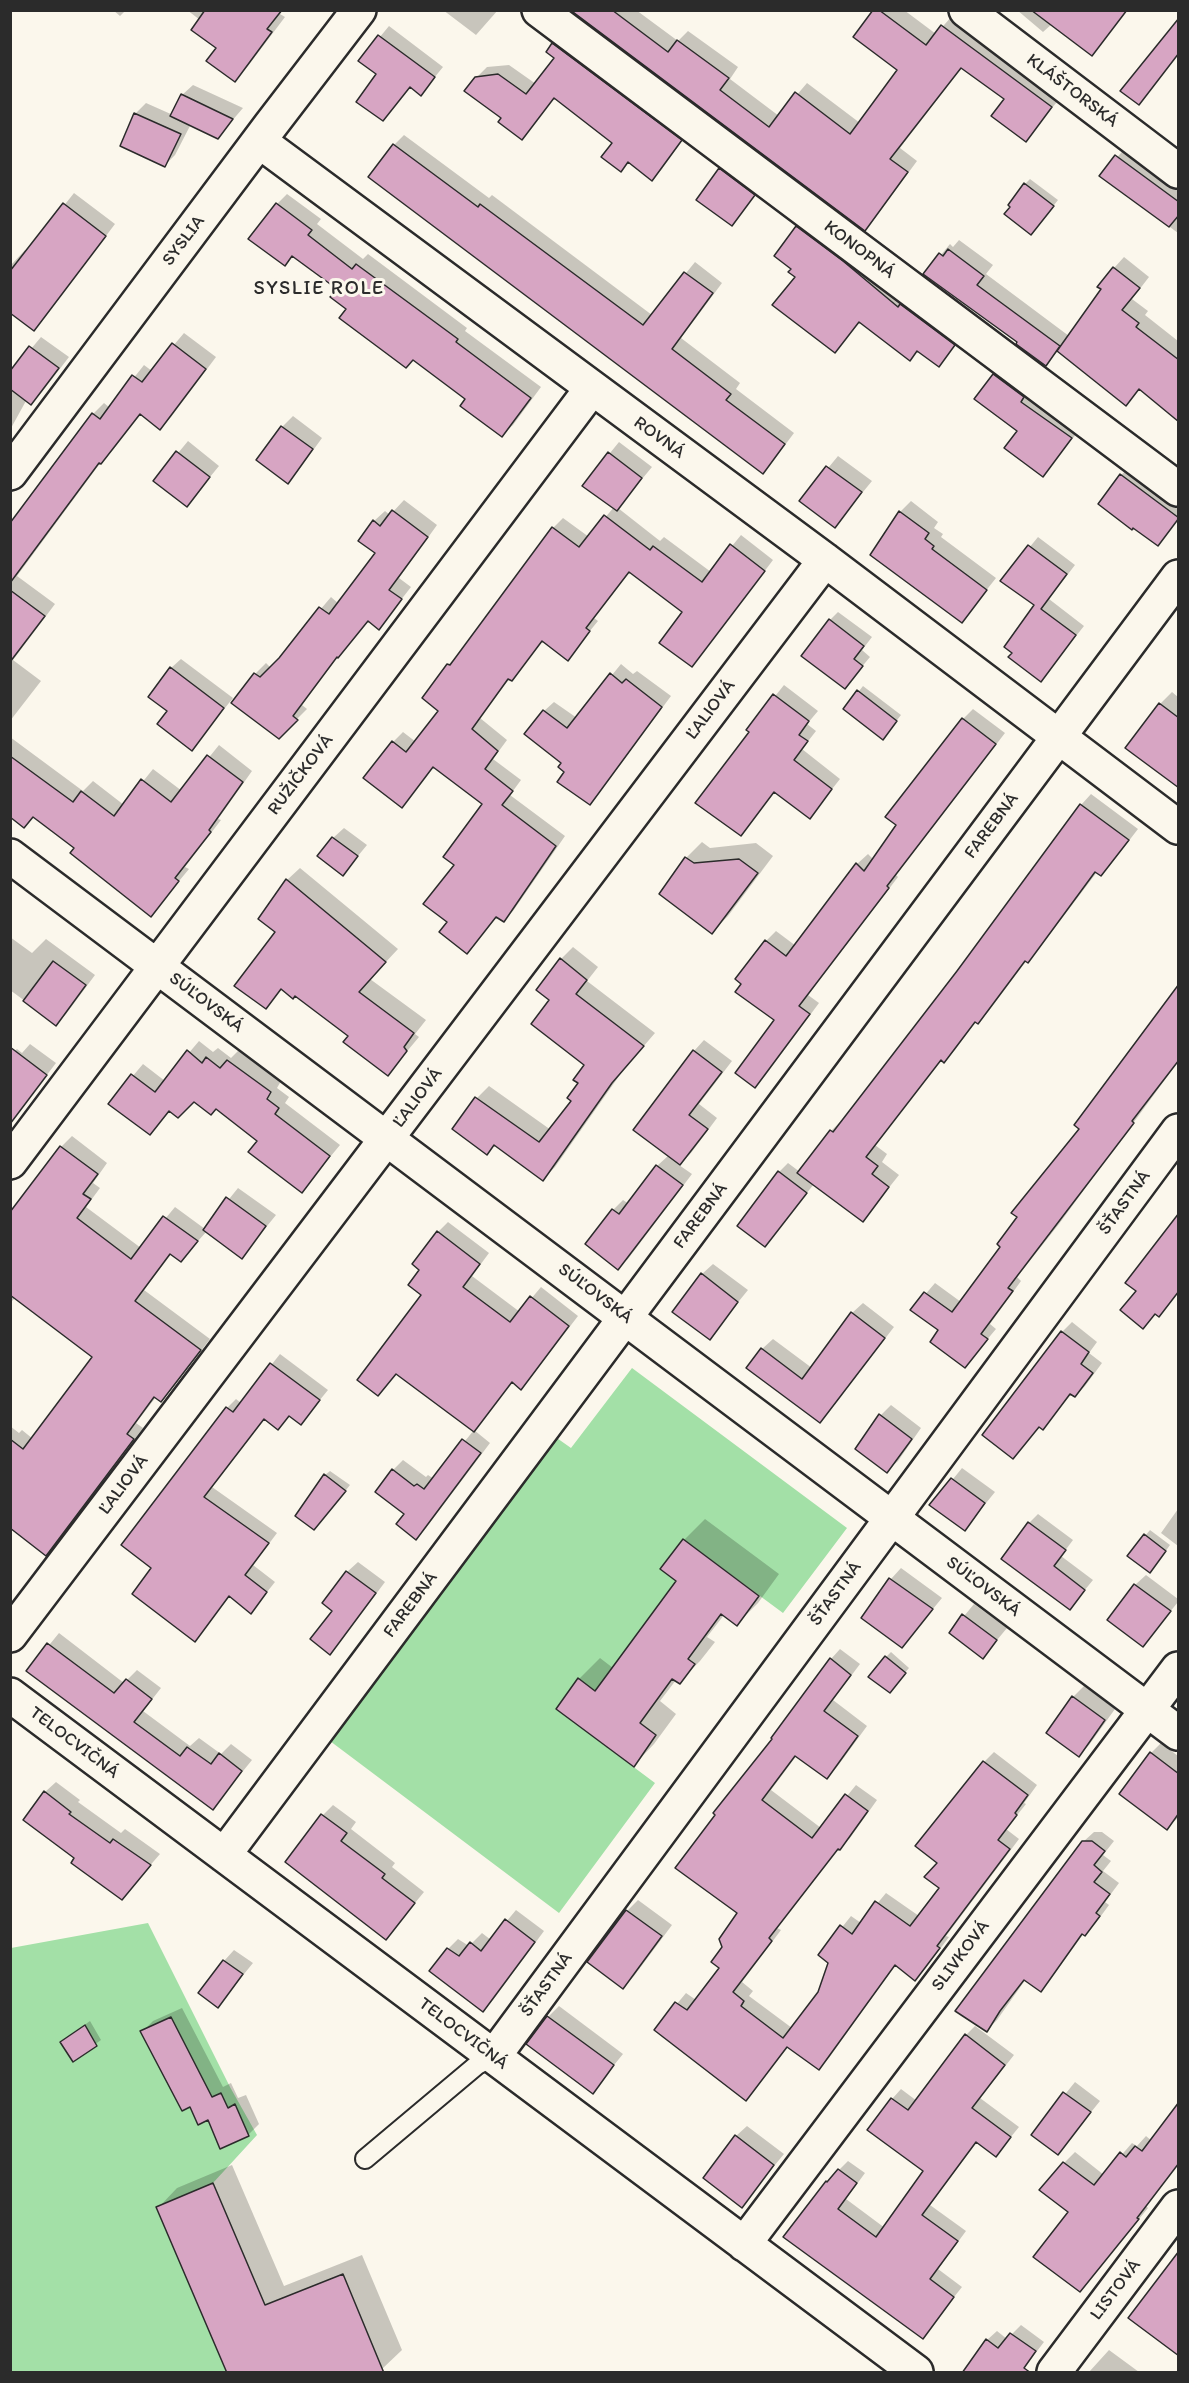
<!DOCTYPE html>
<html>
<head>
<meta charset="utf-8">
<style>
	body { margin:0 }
	#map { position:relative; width:1189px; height:2383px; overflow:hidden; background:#fbf7ec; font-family:Itim,sans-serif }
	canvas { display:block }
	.frame { position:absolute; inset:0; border:12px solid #2b2b2b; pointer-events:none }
</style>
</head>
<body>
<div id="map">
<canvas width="1189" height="2383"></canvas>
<div class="frame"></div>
</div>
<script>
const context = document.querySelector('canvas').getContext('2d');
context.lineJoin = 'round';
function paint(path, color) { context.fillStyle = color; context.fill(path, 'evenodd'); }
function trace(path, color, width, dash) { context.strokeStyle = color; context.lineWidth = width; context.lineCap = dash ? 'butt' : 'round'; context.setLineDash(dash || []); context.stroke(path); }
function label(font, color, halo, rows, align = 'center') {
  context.font = font + ' Itim,sans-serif'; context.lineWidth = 6; context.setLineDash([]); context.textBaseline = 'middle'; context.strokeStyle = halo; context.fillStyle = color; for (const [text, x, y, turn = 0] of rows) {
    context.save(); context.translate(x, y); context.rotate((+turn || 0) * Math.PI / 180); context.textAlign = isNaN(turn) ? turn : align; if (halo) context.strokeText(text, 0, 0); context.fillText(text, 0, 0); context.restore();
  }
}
const green = new Path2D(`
	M632 1368 847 1528 783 1613 683 1539 660 1568 676 1581 595 1691 578 1679 556 1709 655 1783 559 1913 326 1738 554 1436 571 1448Z
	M148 1923 230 2087 257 2135 213 2183 294 2372H11V1948Z`);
const shadow = new Path2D(`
	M113 10H126L120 16Z
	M187 10H283L280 14 285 17 248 66 234 80 218 48 200 20Z
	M443 10H498L476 35Z
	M575 10H636L678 41 688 31 738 67 730 79 779 116 807 83 860 123 899 70 876 10H904L936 34 953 15 1062 96 1025 140 1006 99 962 67 900 148 917 161 875 218 865 229Z
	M1017 10H1127L1092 54 1052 24 1043 32Z
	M389 26 443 67 421 94 411 86 382 119 378 73 360 61Z
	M563 34 690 130 662 169 652 179 629 161 621 170 614 143 555 97 522 138 503 118 476 78 487 67 509 65 536 84 556 58 553 44Z
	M1178 53 1147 95 1139 103Z
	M193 85 243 108 218 137 191 124 175 155 165 165 135 114 146 103 173 115 182 95Z
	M404 135 489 198 492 195 652 315 695 262 722 283 681 338 740 383 736 389 794 433 773 461 763 472 394 145Z
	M1127 146 1178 184V233L1101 176Z
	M731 159 764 184 732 224 720 169Z
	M1030 179 1058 200 1036 228 1025 184Z
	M74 193 115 224 44 318 33 329 10 311V266L25 250 27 252Z
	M287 194 321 219 317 224 363 259 368 254 467 328 465 331 541 387 513 425 502 435 467 399 348 309 339 289 293 255 284 264 277 204Z
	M807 218 964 335 939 365 918 350 910 359 860 321 835 351 797 277V227Z
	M959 240 993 265 986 274 1069 336 1103 289 1114 268 1124 257 1149 277 1132 299 1148 311 1145 315 1178 341V420L1140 388 1125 404 1059 350 1046 364 925 274 950 244 953 247Z
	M184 333 216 357 171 417 160 428 141 414 112 451 101 462 17 576 55 604 13 660 41 681 10 721V525L93 414 104 403 110 408 144 365 152 371Z
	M41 337 69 357 42 392 31 403 27 399 10 430V374Z
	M1005 364 1082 427 1043 475 1019 431 976 398Z
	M293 416 322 438 298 471 288 482 282 427Z
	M188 441 219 466 187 505 155 481Z
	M619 442 652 467 618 508 660 541 664 537 711 572 741 535 773 560 701 655 692 665 684 611 630 571 594 618 598 621 567 659 543 640 521 669 511 679 510 678 480 718 507 740 493 759 521 780 510 795 565 836 513 911 503 920 497 916 467 952 449 921 456 865 484 804 434 766 402 806 393 742 403 732 416 742 441 711 448 665 458 655 553 528 563 518 589 537 614 507 584 485Z
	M838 456 872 481 835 526 801 501Z
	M1130 467 1178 503V519L1158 544 1121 475Z
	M404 500 437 525 399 578 411 587 379 628 369 620 339 655 302 705 307 709 279 737 255 674 266 663 271 668 331 597 339 604 377 553 374 521 385 511 390 515Z
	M911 501 938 522 934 528 943 534 941 537 996 578 962 621 900 512Z
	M1038 537 1075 565 1049 599 1084 626 1041 680 1014 652 1036 605 1002 581Z
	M838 612 872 637 862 650 870 657 845 687 830 620Z
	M181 659 233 698 192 749 169 711 171 668Z
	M621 664 633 674 637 671 671 696 599 793 589 803 566 772 544 711 554 702 577 718Z
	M784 685 818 711 807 724 816 731 802 749 840 779 810 817 775 791 740 834 751 732 748 730Z
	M863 686 901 715 883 738 845 709Z
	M1172 692 1178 697V786L1160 704Z
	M973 709 1005 733 896 875 898 877 808 995 819 1003 765 1076 755 1086 776 1019 766 941 776 931 796 946 857 864 868 854 874 860 898 825 963 719Z
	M10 737 83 791 93 781 124 805 153 769 182 791 219 745 252 771 218 819 221 820 185 867 189 869 151 915 76 848 34 816 24 826 10 815Z
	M1091 794 1138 829 1111 864 1101 874 1097 872 1038 950 1027 960 988 1012 978 1022 976 1021 955 1050 944 1061 942 1059 875 1145 887 1154 882 1162 899 1175 863 1220 814 1184 765 1245 779 1172 788 1163 800 1172 831 1131 842 1120 843 1121 958 972 1081 805Z
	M344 828 367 845 343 874 333 838Z
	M702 842 710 848 756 843 773 856 728 916 712 932 686 858Z
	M300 868 398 949 370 979 426 1020 415 1034 419 1037 388 1074 350 1035 296 994 282 989 266 1007 277 931 287 880Z
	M10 937 32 953 46 939 95 975 66 1014 56 1024 10 990Z
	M573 947 598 967 587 981 655 1033 624 1069 555 1167 543 1179 495 1144 486 1153 454 1129 477 1098 489 1086 551 1130 573 1100 586 1064 561 959Z
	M1178 986V1062L1059 1224 1017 1277 1021 1281 990 1324 996 1329 965 1366 940 1330 912 1310 935 1283 961 1302 1002 1246Z
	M704 1040 732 1061 699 1104 717 1118 691 1153 679 1165 692 1174 628 1259 618 1268 613 1210 623 1200 629 1204 657 1166 669 1155 694 1051Z
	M199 1041 213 1052 218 1048 231 1058 239 1050 281 1081 277 1088 289 1097 285 1103 340 1145 302 1191 259 1141 216 1107 194 1100 170 1111 150 1133 110 1103 143 1064 165 1081Z
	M30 1044 56 1063 23 1106 10 1055 17 1049 22 1053Z
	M72 1136 107 1163 93 1183 100 1188 86 1207 141 1248 175 1207 205 1229 238 1188 276 1215 242 1257 207 1231 181 1260 172 1253 144 1290 210 1339 171 1390 161 1400 156 1397 136 1423 143 1428 56 1544 46 1554 10 1527V1426L19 1433 22 1430 33 1439 94 1356 16 1297 12 1301 10 1300V1215L61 1147Z
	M448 1222 489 1253 472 1276 520 1312 541 1287 578 1316 531 1377 521 1388 513 1381 474 1430 490 1443 426 1528 416 1538 393 1470 403 1460 426 1477 428 1475 434 1479 474 1430 397 1372 378 1394 423 1295 421 1270 438 1232Z
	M713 1264 748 1290 709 1338 702 1274Z
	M863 1303 894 1327 830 1410 820 1421 762 1349 773 1339 812 1368 852 1313Z
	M1072 1322 1097 1342 1089 1353 1102 1363 1085 1386 1075 1396 1072 1393 1052 1418 1043 1428 1040 1426 1013 1457 1062 1332Z
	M280 1354 328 1390 301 1423 290 1415 265 1418 212 1487 277 1533 253 1565 275 1582 251 1612 230 1596 195 1640 154 1567 227 1408 236 1399 241 1403Z
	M891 1405 921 1428 898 1461 887 1471 881 1415Z
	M962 1468 995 1492 965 1529 932 1505Z
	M330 1471 350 1485 319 1524 325 1475Z
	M1178 1509V1546L1161 1533Z
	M1038 1514 1073 1540 1061 1556 1093 1580 1070 1608 1029 1523Z
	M705 1519 779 1574 758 1603 737 1624 724 1615 707 1637 715 1642 700 1661 679 1682 676 1680 660 1701 676 1714 654 1744 634 1765 579 1679 600 1658 613 1668 678 1581 684 1540Z
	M1150 1530 1170 1545 1155 1566 1129 1555Z
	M358 1562 385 1582 340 1642 330 1653 334 1611 347 1572Z
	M901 1568 942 1598 902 1646 863 1618 891 1579Z
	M1146 1575 1178 1599V1602L1143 1645 1135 1585Z
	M974 1604 1007 1628 983 1657 951 1632Z
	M59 1633 124 1683 137 1670 161 1688 143 1711 190 1746 199 1738 221 1754 231 1744 252 1760 213 1808 28 1671Z
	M840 1649 860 1664 833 1700 867 1726 837 1767 827 1777 797 1755 771 1790 821 1828 856 1785 877 1800 850 1838 839 1848 777 1928 781 1930 742 1982 753 1991 749 1996 792 2028 820 1993 830 1962 820 1955 851 1916 861 1923 886 1893 919 1916 941 1887 939 1862 984 1762 994 1752 1037 1785 1024 1803 1026 1804 1006 1829 1019 1839 946 1936 949 1937 925 1969 915 1979 896 1964 829 2058 819 2068 789 2046 746 2099 656 2029 686 1993 696 2000 721 1967 723 1948 739 1913 774 1738 831 1659Z
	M891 1652 909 1668 894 1686 886 1657Z
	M1084 1686 1115 1709 1089 1745 1079 1755 1073 1697Z
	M1161 1743 1178 1756V1818L1166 1828 1151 1753Z
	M56 1782 80 1800 78 1802 121 1833 125 1829 160 1854 122 1898 76 1858 45 1792Z
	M333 1805 356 1822 351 1829 395 1863 392 1867 424 1892 386 1938 323 1815Z
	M1094 1832H1102L1114 1841 1103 1855 1111 1861 1103 1871 1119 1883 1105 1902 1109 1905 1095 1924 1084 1933 1050 1980 1040 1990 1026 1979 997 2020 987 2030 1083 1842Z
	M638 1900 672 1925 634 1976 623 1987 589 1962 627 1911Z
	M516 1910 544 1931 493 2000 483 2010 448 1949 458 1939 469 1946 482 1933 491 1940Z
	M234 1950 253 1963 218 2006 224 1961Z
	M559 2006 623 2054 592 2092 548 2017Z
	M182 2008 223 2087 231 2083 238 2098 246 2095 259 2124 248 2135 208 2118 191 2105 142 2032 153 2021Z
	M90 2021 101 2040 73 2060 61 2042Z
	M975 2026 1014 2055 980 2098 1019 2127 996 2155 977 2142 930 2205 966 2231 938 2269 962 2287 922 2337 785 2237 827 2182 848 2161 865 2173 846 2199 885 2228 926 2171 892 2099 901 2089 917 2101 966 2035Z
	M1075 2082 1100 2101 1058 2153 1033 2134Z
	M747 2126 784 2154 741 2206 736 2136Z
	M1146 2136 1178 2163 1146 2206 1148 2208 1090 2279 1070 2212 1064 2163 1075 2152 1104 2175 1132 2143 1137 2146Z
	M232 2165 284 2286 362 2255 402 2350 382 2369 229 2372 158 2208 177 2188Z
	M1021 2325 1044 2342 1021 2372 987 2340 997 2331 1007 2339Z
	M1109 2350 1139 2372H1089Z`);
const building = new Path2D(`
	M205 10H282L267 29 272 32 235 82 206 61 216 48 191 30Z
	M575 10H612L668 52 677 40 729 78 720 90 769 127 795 92 850 134 897 70 853 37 873 10H879L926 45 941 25 1052 107 1026 142 991 116 1004 99 961 68 890 159 908 172 865 231 573 12Z
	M1031 10H1127L1092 56Z
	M1179 18V53L1139 105 1120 91Z
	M378 35 435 77 421 96 410 87 383 121 356 102 376 74 358 61Z
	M552 43 682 140 652 181 628 162 621 172 601 157 612 143 554 98 522 140 498 122 501 118 464 91 475 77 498 74 526 94 554 58 546 52Z
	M181 94 233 119 218 139 170 116Z
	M134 113 181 134 165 167 120 146Z
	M393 144 478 207 480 204 643 325 684 272 713 293 672 349 731 394 726 400 785 444 763 474 368 177Z
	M1115 155 1179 202V215L1169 227 1099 176Z
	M719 168 755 195 732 226 696 200Z
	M1024 183 1054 206 1031 235 1004 214 1010 207 1008 205Z
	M63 203 106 236 34 331 10 313V271Z
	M276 203 312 230 308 235 352 269 356 264 458 339 456 342 531 398 502 437 460 406 465 399 413 360 406 368 339 318 346 309 330 297 337 289 292 256 285 266 248 239Z
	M796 226 843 261 898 307 900 304 955 345 939 367 917 351 910 361 859 322 835 353 772 305 795 277 788 272 791 269 774 256Z
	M948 249 984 276 977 285 1060 346 1046 366 1016 344 1017 342 923 274 939 253 943 256Z
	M1113 267 1140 288 1122 310 1139 323 1136 327 1179 360V422L1139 389 1126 406 1057 351 1101 289 1097 287Z
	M172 343 206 369 160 430 140 414 101 464 99 463 10 583V523L92 413 100 419 132 375 142 382Z
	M29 346 59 368 31 405 10 389V371Z
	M993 374 1024 397 1021 402 1072 438 1043 477 1004 448 1017 431 974 399Z
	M281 426 313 449 288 484 256 460Z
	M176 451 210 477 187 507 153 481Z
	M608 452 642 478 617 511 582 486Z
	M826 466 862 492 835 528 799 501Z
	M1120 474 1179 518 1158 546 1133 528 1132 530 1098 504Z
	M392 510 428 537 389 590 402 599 379 630 368 621 338 658 337 657 293 716 298 720 279 739 231 703 254 673 260 677 279 658 319 607 329 614 375 553 358 541 373 520 380 526Z
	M899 511 929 533 925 539 934 546 932 549 987 590 962 623 870 555Z
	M604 515 650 550 653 546 702 582 730 544 765 571 692 667 659 643 682 612 629 572 586 628 590 631 568 661 542 641 512 681 508 679 472 729 498 751 485 769 513 791 502 805 556 846 504 922 496 917 467 954 439 932 447 922 423 904 454 865 443 857 482 804 433 767 402 808 363 778 392 741 406 752 438 711 422 698 447 664 450 665 552 527 579 547Z
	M1028 545 1067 574 1041 609 1076 635 1041 682 1008 657 1012 653 1004 647 1034 605 1000 581Z
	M10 590 45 616 10 662Z
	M829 619 864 646 854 659 863 666 845 689 801 656Z
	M170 667 224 708 192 751 157 724 167 711 148 697Z
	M610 673 622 683 626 679 662 707 590 805 557 782 564 772 558 767 561 763 524 734 543 710 567 728Z
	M857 690 897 721 883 740 843 709Z
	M773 694 809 721 799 735 808 741 794 760 832 789 810 819 774 792 741 836 695 803 749 732 746 730Z
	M1159 703 1179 718V788L1125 748Z
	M962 718 996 744 887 886 889 888 799 1006 810 1014 755 1088 735 1073 774 1020 735 992 741 984 735 979 765 940 786 956 856 863 864 871 896 825 885 817Z
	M207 755 243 782 209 830 211 832 175 878 179 881 151 917 70 853 74 848 33 817 24 828 10 817V756L73 802 81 791 114 816 141 779 171 802Z
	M1080 804 1129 840 1101 876 1095 872 1028 963 1025 961 978 1024 975 1022 944 1063 941 1060 866 1157 878 1166 872 1174 889 1187 863 1222 797 1173 830 1130 833 1132 957 971Z
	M332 837 358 856 343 876 317 856Z
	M685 857 694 863 739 859 758 873 712 934 659 894Z
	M286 879 386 962 359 992 414 1033 404 1047 407 1051 388 1076 343 1042 348 1036 295 996 293 999 281 989 266 1009 234 986 275 932 258 919Z
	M560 958 587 980 576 994 644 1046 612 1083 543 1181 494 1145 487 1155 452 1129 475 1097 539 1142 571 1101 567 1098 578 1083 573 1080 584 1065 531 1024 549 1000 536 990Z
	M53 961 86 985 56 1026 23 1001Z
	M1179 984V1060L1132 1121 1134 1123 1008 1288 1013 1291 981 1334 988 1339 965 1368 930 1342 938 1330 910 1310 924 1292 952 1312 1000 1247 997 1244 1017 1217 1011 1213 1079 1129 1074 1125Z
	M10 1047 47 1075 10 1124Z
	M187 1050 202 1063 206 1057 220 1068 227 1060 271 1092 267 1099 279 1108 275 1114 330 1156 302 1193 248 1152 257 1141 216 1109 211 1115 194 1102 178 1118 169 1111 150 1135 108 1104 131 1074 155 1092Z
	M693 1050 722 1072 689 1115 708 1129 680 1165 633 1130Z
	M60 1146 98 1174 83 1194 91 1199 77 1218 131 1259 163 1216 198 1241 181 1262 170 1254 135 1301 201 1350 161 1402 154 1397 127 1434 134 1439 46 1556 10 1528V1439L23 1449 92 1357 10 1295V1212Z
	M656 1165 683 1185 618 1270 585 1244 612 1209 619 1214Z
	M778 1171 807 1193 765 1247 737 1226Z
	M226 1197 266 1226 242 1259 203 1230Z
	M1179 1213V1291L1159 1317 1155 1314 1143 1329 1120 1310 1136 1291 1125 1283Z
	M437 1231 480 1264 463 1287 510 1322 530 1296 569 1326 521 1390 512 1382 474 1432 396 1374 378 1396 357 1380 421 1295 408 1285 419 1270 412 1264Z
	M701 1273 738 1302 710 1340 672 1312Z
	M851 1312 885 1338 820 1423 746 1368 761 1348 802 1379Z
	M1061 1331 1089 1352 1081 1364 1093 1373 1075 1397 1070 1394 1043 1430 1039 1427 1013 1459 982 1435Z
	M270 1363 320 1400 301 1425 289 1416 278 1430 264 1419 204 1497 269 1543 245 1575 267 1592 251 1614 229 1596 195 1642 132 1594 151 1568 121 1545 226 1407 233 1412Z
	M879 1414 912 1439 887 1473 855 1449Z
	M462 1439 481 1453 416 1540 396 1524 404 1514 375 1492 392 1469 414 1486 417 1484 424 1489Z
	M324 1474 346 1491 314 1530 295 1516Z
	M951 1478 985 1503 965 1531 929 1505Z
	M1028 1522 1066 1550 1054 1566 1085 1590 1070 1610 1001 1559Z
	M1144 1534 1166 1551 1150 1573 1127 1556Z
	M683 1539 759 1596 737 1626 721 1614 688 1659 695 1664 680 1684 672 1679 640 1723 656 1735 634 1767 556 1709 578 1678 595 1691 676 1581 660 1569Z
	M346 1571 376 1593 330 1655 310 1639 332 1611 322 1603Z
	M889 1578 933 1609 902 1648 861 1618Z
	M1134 1584 1171 1611 1143 1647 1107 1620Z
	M962 1614 997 1640 983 1659 949 1633Z
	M47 1643 114 1693 126 1679 152 1699 134 1722 180 1756 187 1747 211 1764 219 1753 242 1771 213 1810 26 1671Z
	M885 1656 906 1673 890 1693 868 1677Z
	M830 1658 851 1675 824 1711 858 1736 827 1779 795 1756 762 1800 812 1838 845 1794 868 1811 840 1850 838 1849 769 1938 772 1941 733 1992 744 2001 741 2006 783 2038 818 1992 828 1963 818 1955 840 1925 852 1934 875 1901 910 1926 939 1888 924 1877 937 1863 915 1846 983 1761 1028 1795 1015 1813 1017 1815 998 1840 1010 1849 937 1946 940 1948 915 1981 895 1965 819 2070 787 2047 746 2101 654 2030 675 2002 687 2010 719 1968 711 1962 722 1947 719 1939 737 1913 675 1868 715 1815 713 1813 772 1739 771 1738Z
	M1072 1696 1105 1720 1079 1757 1046 1733Z
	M1150 1752 1179 1774V1813L1167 1830 1119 1794Z
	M44 1791 71 1812 69 1814 110 1843 113 1839 151 1865 122 1900 71 1863 74 1858 23 1820Z
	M321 1814 347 1833 341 1841 385 1874 382 1878 415 1903 386 1940 285 1862Z
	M1082 1841H1092L1105 1851 1094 1865 1102 1872 1094 1882 1110 1894 1096 1913 1100 1916 1085 1936 1082 1934 1041 1992 1024 1980 1000 2011 987 2032 955 2011Z
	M626 1910 662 1936 623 1989 587 1962Z
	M505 1919 535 1942 483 2012 429 1971 447 1948 459 1956 470 1942 481 1951Z
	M223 1960 243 1974 218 2008 198 1993Z
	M547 2016 614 2065 593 2094 526 2044Z
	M171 2017 212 2097 221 2093 228 2108 235 2104 249 2136 220 2149 208 2120 198 2125 190 2107 182 2111 140 2031Z
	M85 2025 97 2046 73 2062 60 2042Z
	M965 2034 1005 2065 972 2108 1011 2137 996 2157 976 2142 922 2215 958 2241 930 2279 954 2297 923 2339 783 2237 826 2181 827 2182 838 2169 857 2183 838 2209 876 2237 923 2171 867 2130 891 2098 908 2110Z
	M1063 2092 1091 2112 1058 2155 1031 2135Z
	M1179 2102V2163L1137 2218 1139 2219 1080 2292 1033 2257 1068 2212 1039 2190 1063 2162 1094 2185 1120 2152 1126 2157 1135 2146 1142 2151Z
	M735 2135 774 2165 742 2208 703 2178Z
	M213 2183 265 2305 343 2274 384 2373H227L156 2207Z
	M1179 2251V2356L1128 2318Z
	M1010 2333 1036 2351 1024 2368 1031 2373H962L986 2339 998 2348Z`);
const lane = new Path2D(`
	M365 2159 477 2065 494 2056`);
const street = new Path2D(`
	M539 10 1178 489
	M966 10 1178 171
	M259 141 825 560 1178 827
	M10 473 270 126 359 10
	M10 856 1178 1733
	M10 1162 592 388
	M10 1635 825 560
	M10 1695 916 2372
	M224 1855 1178 577
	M494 2056 1178 1131
	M744 2244 1178 1669
	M1054 2372 1178 2207`);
const streetNames = [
	["KLÁŠTORSKÁ",1072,91,37],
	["SYSLIA",184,241,-53],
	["KONOPNÁ",859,250,37],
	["ROVNÁ",659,438,36],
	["ĽALIOVÁ",711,710,-53],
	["RUŽIČKOVÁ",301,775,-53],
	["FAREBNÁ",992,826,-53],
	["SÚĽOVSKÁ",206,1003,37],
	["ĽALIOVÁ",418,1098,-53],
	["ŠŤASTNÁ",1125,1203,-54],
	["FAREBNÁ",701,1216,-53],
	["SÚĽOVSKÁ",595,1294,37],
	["ĽALIOVÁ",124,1485,-53],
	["SÚĽOVSKÁ",983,1587,37],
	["ŠŤASTNÁ",836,1594,-54],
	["FAREBNÁ",411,1605,-53],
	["TELOCVIČNÁ",74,1743,37],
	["SLIVKOVÁ",961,1956,-53],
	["ŠŤASTNÁ",547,1985,-54],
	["TELOCVIČNÁ",463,2034,37],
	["LISTOVÁ",1116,2290,-53]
];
const neighbourhoodNames = [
	["SYSLIE ROLE",319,289]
];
paint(green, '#a3e0a7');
paint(shadow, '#0003');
paint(building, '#d7a5c3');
trace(building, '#2b2b2b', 1.5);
trace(lane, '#2b2b2b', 22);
trace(street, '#2b2b2b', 38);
trace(lane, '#fbf7ec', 18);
trace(street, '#fbf7ec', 33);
label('18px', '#2b2b2b', '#fbf7ec', streetNames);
context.letterSpacing = '1.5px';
label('20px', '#2b2b2b', '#fbf7ec', neighbourhoodNames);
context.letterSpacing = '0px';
</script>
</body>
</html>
